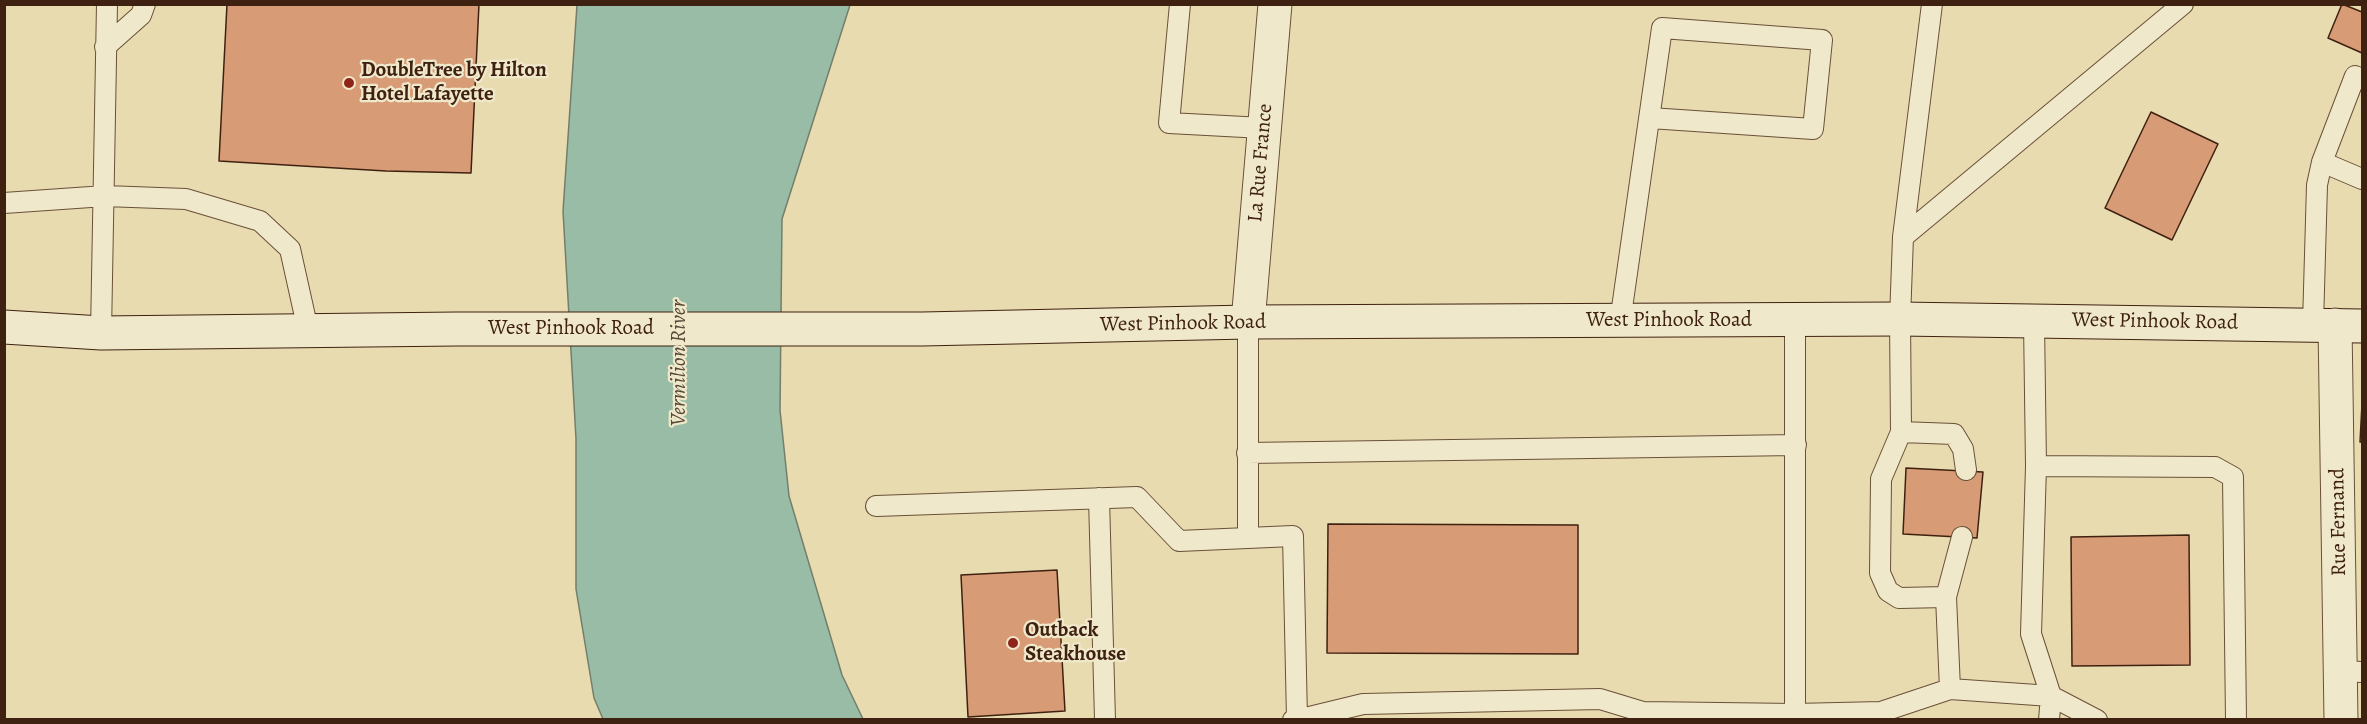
<!DOCTYPE html>
<html>
<head>
<meta charset="utf-8">
<style>
	body { margin:0 }
	#map { position:relative; width:2367px; height:724px; overflow:hidden; background:#e8dbaf; font-family:Alegreya,serif }
	canvas { display:block }
	.frame { position:absolute; inset:0; border:6px solid #3f2111; pointer-events:none }
</style>
</head>
<body>
<div id="map">
<canvas width="2367" height="724"></canvas>
<div class="frame"></div>
</div>
<script>
const context = document.querySelector('canvas').getContext('2d');
context.lineJoin = 'round';
function paint(path, color) { context.fillStyle = color; context.fill(path, 'evenodd'); }
function trace(path, color, width, dash) { context.strokeStyle = color; context.lineWidth = width; context.lineCap = dash ? 'butt' : 'round'; context.setLineDash(dash || []); context.stroke(path); }
function label(font, color, halo, rows, align = 'center') {
  context.font = font + ' Alegreya,serif'; context.lineWidth = 4.5; context.setLineDash([]); context.textBaseline = 'middle'; context.strokeStyle = halo; context.fillStyle = color; for (const [text, x, y, turn = 0] of rows) {
    context.save(); context.translate(x, y); context.rotate((+turn || 0) * Math.PI / 180); context.textAlign = isNaN(turn) ? turn : align; if (halo) context.strokeText(text, 0, 0); context.fillText(text, 0, 0); context.restore();
  }
}
const water = new Path2D(`
	M577 5H850L782 219 780 410 789 496 842 675 863 719H603L594 698 576 589V439L563 211Z`);
const building = new Path2D(`
	M227 4H479L471 173 386 171 219 161Z
	M2342 4 2362 12V53L2328 38Z
	M2151 112 2218 144 2172 240 2105 208Z
	M2362 404V442H2360Z
	M1906 468 1983 472 1977 538 1903 534Z
	M1328 524 1578 525V654L1327 653Z
	M2189 535 2190 665 2072 666 2071 537Z
	M1057 570 1065 711 968 717 961 575Z`);
const lane = new Path2D(`
	M1180 4 1169 123 1263 128
	M105 47 141 15 145 4
	M2322 162 2362 179
	M4 203 105 196 186 199 260 221 290 249 308 330
	M1903 237 2183 4
	M1795 321V714
	M2034 321 2036 466 2031 634 2051 696 2049 720
	M1248 322V537
	M1620 322 1662 28 1822 40 1813 129 1650 118
	M2313 324 2317 185 2322 162 2355 76 2362 79
	M101 333 107 4
	M1901 432 1954 434 1963 449 1966 470
	M1247 453 1796 445
	M2036 466 2215 467 2233 477 2236 720
	M1099 498 1105 720
	M876 506 1137 497 1179 541 1293 536 1297 719 1293 720
	M1946 597 1962 537
	M2341 671 2362 672
	M1950 689 2051 696 2097 720
	M1881 712 1950 689 1946 597 1899 598 1888 591 1880 573 1881 479 1901 432 1900 319 1903 237 1932 4
	M1297 720 1363 704 1600 699 1643 712 1795 714 1881 712 1883 720`);
const street = new Path2D(`
	M1248 322 1275 4
	M2335 325 2341 720`);
const secondary = new Path2D(`
	M4 327 101 333 457 329H922L1248 322 1900 319 2362 326`);
const markers = [
	[349,83,6,"#8f2418"],
	[1013,643,6,"#8f2418"]
];
const poiNames = [
	["DoubleTree by Hilton",361,71],
	["Hotel Lafayette",361,95],
	["Outback",1025,631],
	["Steakhouse",1025,655]
];
const streetNames = [
	["La Rue France",1261,163,-85],
	["West Pinhook Road",1669,321],
	["West Pinhook Road",2155,322,1],
	["West Pinhook Road",1183,324,-1],
	["West Pinhook Road",571,329],
	["Rue Fernand",2339,522,-91]
];
const waterNames = [
	["Vermilion River",680,363,-90]
];
paint(water, '#98bca5');
trace(water, '#747e6a', 1.5);
paint(building, '#d79b76');
trace(building, '#3f2111', 1.5);
trace(lane, '#695038', 22);
trace(street, '#695038', 35);
trace(secondary, '#3f2111', 35);
trace(lane, '#f0e8cb', 20);
trace(street, '#f0e8cb', 33);
trace(secondary, '#f0e8cb', 33);
for (const [x, y, r, color] of markers) { const dot = new Path2D(); dot.arc(x, y, r, 0, 2 * Math.PI); context.fillStyle = color; context.fill(dot); trace(dot, '#f0e8cb', 2); }
label('bold 21px', '#3f2111', '#f0e8cb', poiNames, 'left');
label('21px', '#3f2111', '#f0e8cb', streetNames);
label('italic 22px', '#554836', '#f0e8cb', waterNames);
</script>
</body>
</html>
